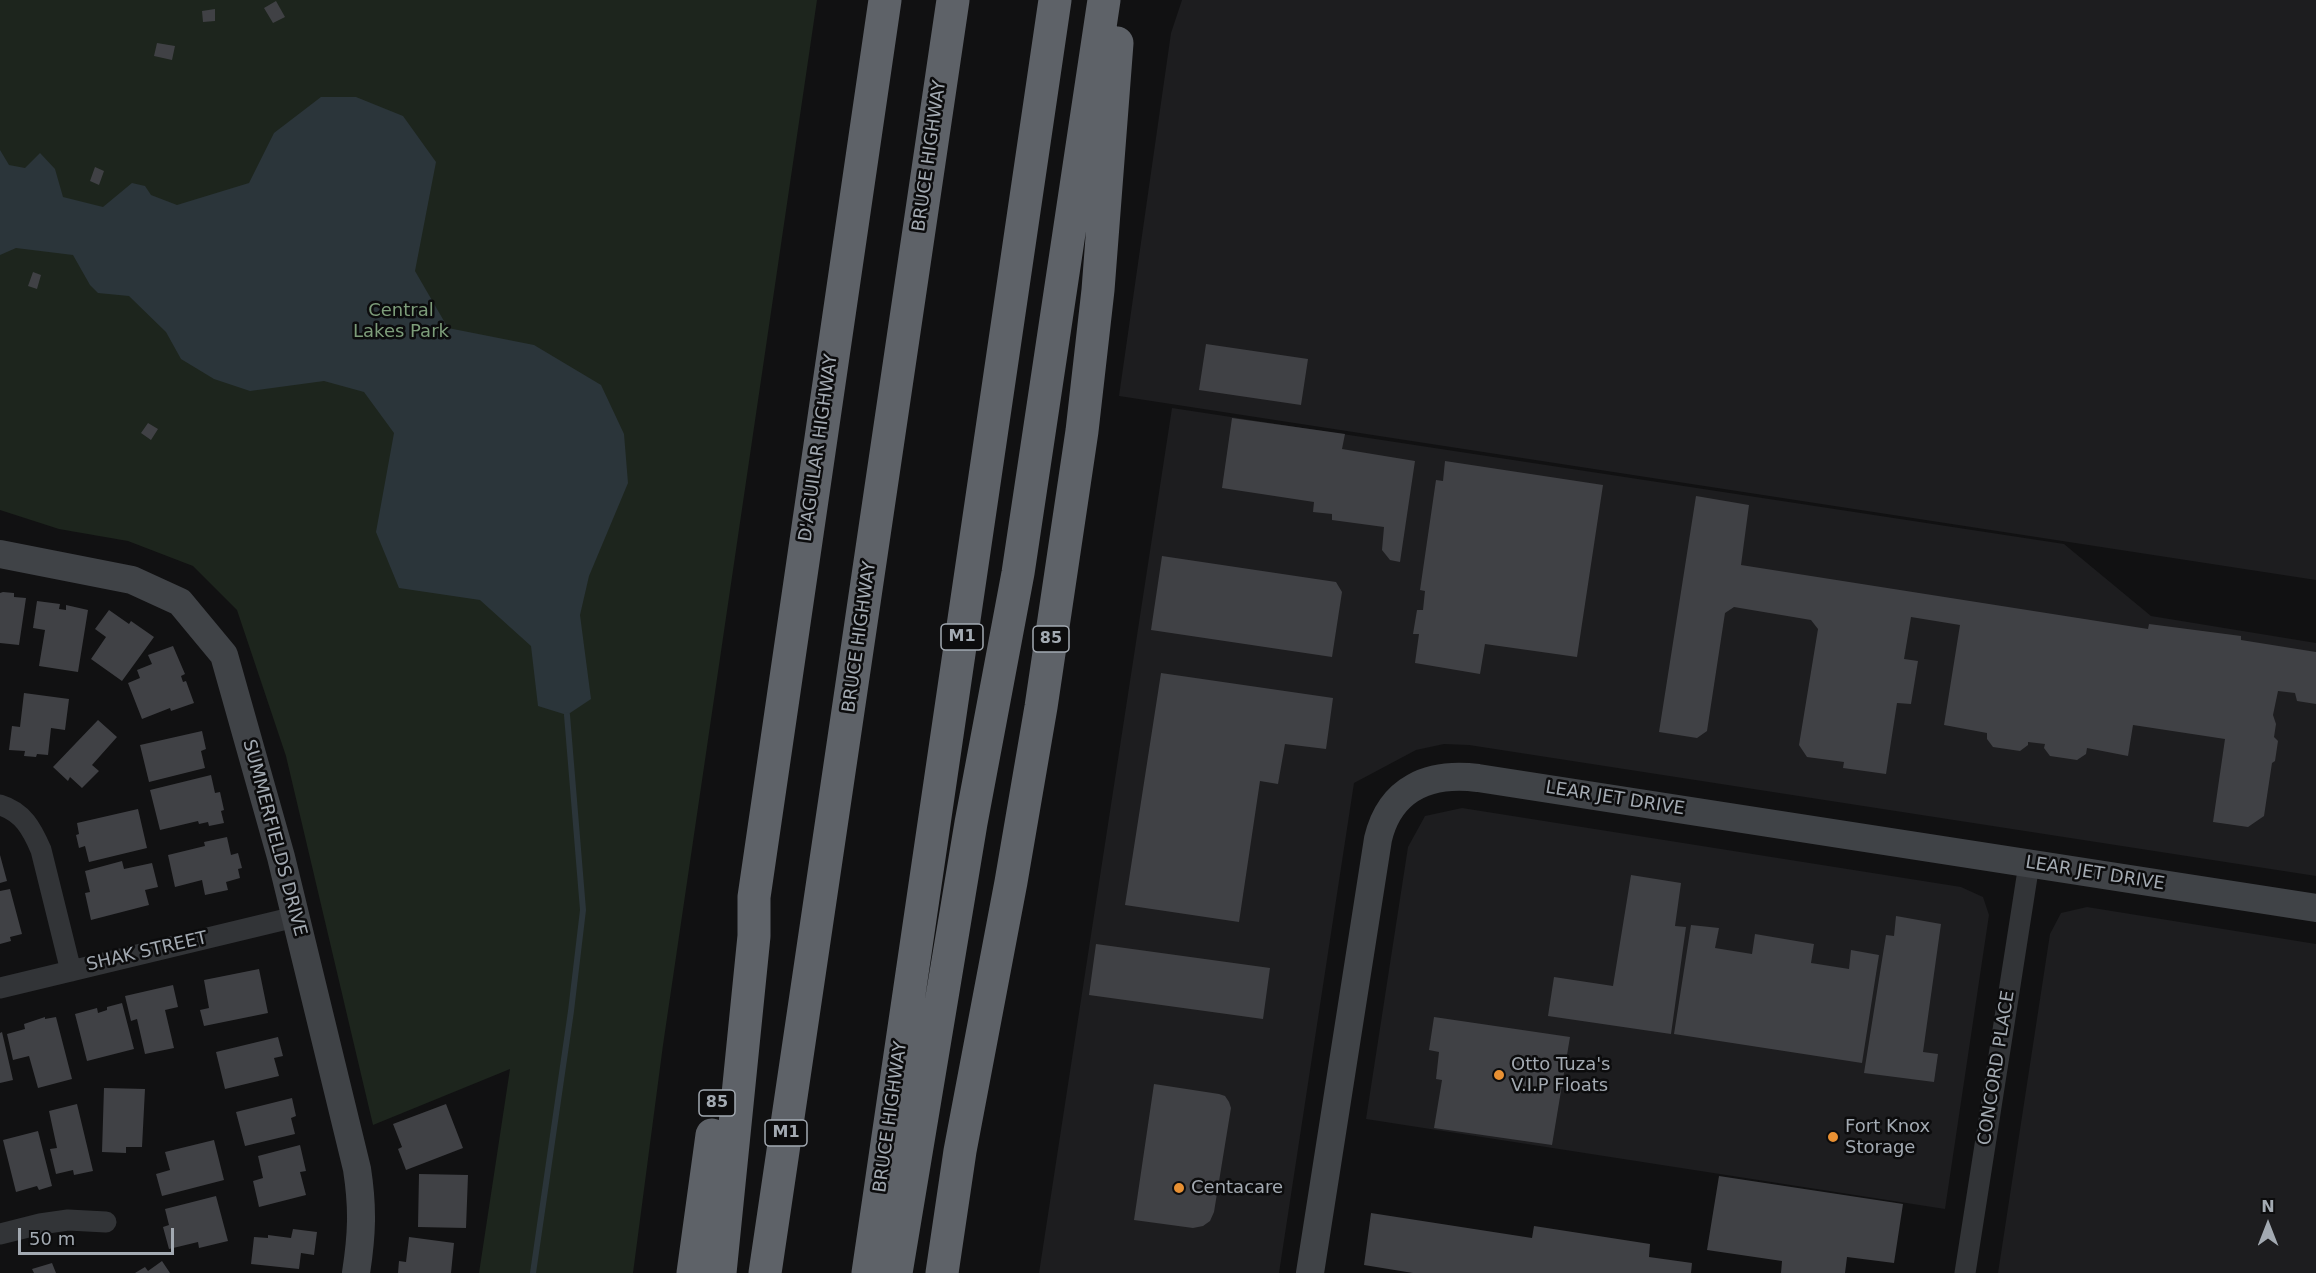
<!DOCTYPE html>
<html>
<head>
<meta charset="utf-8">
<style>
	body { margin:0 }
	#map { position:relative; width:2316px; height:1273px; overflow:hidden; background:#111112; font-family:"DejaVu Sans",sans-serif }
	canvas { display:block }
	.north { position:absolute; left:2238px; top:1195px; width:60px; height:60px; -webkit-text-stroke:4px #0c0c0d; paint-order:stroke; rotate:0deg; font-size:16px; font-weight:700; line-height:24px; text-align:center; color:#a3aab2 }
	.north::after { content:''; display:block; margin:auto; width:21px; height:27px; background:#a3aab2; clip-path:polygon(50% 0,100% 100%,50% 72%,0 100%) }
	.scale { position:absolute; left:18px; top:1228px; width:156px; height:27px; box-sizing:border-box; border:3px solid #a3aab2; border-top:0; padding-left:8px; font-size:18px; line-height:21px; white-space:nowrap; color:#a3aab2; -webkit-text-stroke:4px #0c0c0d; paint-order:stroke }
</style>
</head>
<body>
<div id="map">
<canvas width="2316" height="1273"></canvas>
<div class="north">N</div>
<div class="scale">50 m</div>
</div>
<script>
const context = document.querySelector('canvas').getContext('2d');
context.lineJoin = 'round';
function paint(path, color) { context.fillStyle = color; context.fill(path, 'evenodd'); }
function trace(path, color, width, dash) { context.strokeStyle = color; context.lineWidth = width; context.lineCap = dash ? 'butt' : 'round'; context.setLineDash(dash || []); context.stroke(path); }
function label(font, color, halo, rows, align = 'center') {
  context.font = font + ' "DejaVu Sans",sans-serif'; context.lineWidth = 5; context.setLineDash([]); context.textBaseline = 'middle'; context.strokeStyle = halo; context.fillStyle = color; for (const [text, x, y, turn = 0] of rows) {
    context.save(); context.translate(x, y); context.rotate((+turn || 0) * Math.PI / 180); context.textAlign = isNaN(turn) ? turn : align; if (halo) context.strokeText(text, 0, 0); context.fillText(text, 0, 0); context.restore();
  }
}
const built = new Path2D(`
	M1182 0H2316V580L1119 396 1171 33Z
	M1172 408 2064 544 2151 616 2316 643V876L1469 745 1444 744 1416 750 1354 783 1279 1273H1039Z
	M1462 808 1961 887 1983 897 1989 915 1945 1209 1366 1119 1408 847 1425 816Z
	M2087 907 2316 944V1273H1998L2050 934 2061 913Z`);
const green = new Path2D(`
	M0 0H817L663 1045 633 1273H479L510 1069 373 1125 286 756 237 610 193 566 128 541 59 529 0 510Z`);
const water = new Path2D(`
	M321 97H356L403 116 436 162 415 271 448 328 534 345 601 385 624 434 628 483 589 576 580 615 591 699 567 715 538 706 531 646 480 600 399 588 376 532 394 433 364 392 324 381 250 391 214 379 181 359 166 332 129 296 98 293 90 285 73 255 16 248 0 255V150L9 165 25 168 40 153 55 169 63 197 103 207 132 183 145 186 151 195 177 205 249 183 274 133Z`);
const stream = new Path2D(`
	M533 1273 571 1011 583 910 567 715`);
const building = new Path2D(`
	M276 1 285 17 273 23 264 8Z
	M215 9V21L203 22 202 11Z
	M157 43 175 46 172 60 154 56Z
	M95 167 104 171 99 185 90 181Z
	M33 272 41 275 37 289 28 286Z
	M1206 344 1308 359 1301 405 1199 390Z
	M1232 418 1345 434 1342 449 1415 461 1400 562 1390 560 1382 550 1384 527 1332 520V514L1313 512 1314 502 1222 488Z
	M148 423 158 429 151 440 141 433Z
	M1445 461 1603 485 1577 657 1485 644 1480 674 1415 663 1419 634H1413L1417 610H1423L1425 591 1420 590 1436 480 1443 481Z
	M1696 496 1749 505 1741 565 2148 629 2149 624 2241 636V640L2316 652V704L2297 701 2295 693 2278 691 2273 715 2276 724 2274 737 2278 741 2275 761 2272 763 2264 816 2248 827 2213 822 2225 739 2133 725 2128 756 2087 748 2086 754 2077 760 2050 756 2044 748 2045 744 2028 742V745L2020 751 1993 747 1987 739V733L1944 725 1960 625 1911 617 1904 659 1918 661 1911 704 1897 703 1886 774 1843 768 1844 762 1807 757 1799 745 1818 629 1811 620 1734 607 1725 613 1707 731 1697 738 1659 732Z
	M1162 556 1336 582 1342 592 1332 657 1151 630Z
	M3 592 14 593V597L26 598 19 645 0 643V593Z
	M37 601 60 604 59 609 66 610V605L88 610 78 672 39 666 45 630 33 628Z
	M109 610 129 624 131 621 154 637 122 681 91 659 106 637 95 629Z
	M173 646 185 674 181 676 183 682 186 681 194 703 171 711 170 708 142 719 128 683 140 678 137 670 152 664 148 655Z
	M1161 673 1333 698 1326 749 1285 744 1278 784 1260 781 1239 922 1125 905Z
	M24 693 69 699 65 730 51 728 48 755 37 754 36 757 24 756 25 751 9 750 12 726 20 727Z
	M98 720 117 737 92 765 99 771 82 788 70 777 68 781 53 767Z
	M202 731 206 749 201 751 205 768 149 782 140 745Z
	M211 775 215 793 220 792 224 810 221 811 224 823 209 826 208 822 199 824 198 821 160 830 150 790Z
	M138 809 147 848 89 862 85 846 79 848 76 835 79 834 77 823Z
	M227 837 231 855 238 853 242 868 238 869 240 878 226 882 228 890 205 895 202 880 175 887 168 855 205 846 204 842Z
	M0 855 7 881 0 883Z
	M122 861 124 869 152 863 158 887 145 890 149 905 91 920 85 893 90 892 85 871Z
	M1631 875 1681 883 1675 926 1686 927 1671 1034 1548 1016 1554 977 1613 986Z
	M10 889 22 934 10 937 11 941 0 944V891Z
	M1896 916 1941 924 1923 1052 1938 1054 1934 1082 1864 1073 1886 935 1894 936Z
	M1691 925 1719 928 1715 948 1752 954 1755 934 1814 944 1811 963 1849 969 1851 950 1879 955 1862 1063 1674 1034Z
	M1096 944 1270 968 1263 1019 1089 995Z
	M259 969 268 1013 204 1026 200 1010 209 1008 204 980Z
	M173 985 178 1007 165 1010 174 1048 145 1054 137 1019 131 1021 125 996Z
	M122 1003 134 1049 87 1061 75 1014 97 1008 98 1013 107 1010V1007Z
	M45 1017V1019L56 1017 72 1079 38 1088 29 1056 13 1060 7 1034 25 1029 24 1024Z
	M1434 1017 1570 1037 1552 1145 1434 1128 1442 1080 1436 1079 1439 1052 1429 1050Z
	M2 1032 13 1080 0 1083V1033Z
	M278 1037 283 1056 274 1058 279 1076 225 1089 216 1052Z
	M1154 1084 1219 1094 1225 1096 1229 1102 1231 1108 1214 1212 1210 1221 1203 1226 1193 1228 1134 1220Z
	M104 1088 145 1089 142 1147H126V1153L102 1152Z
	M292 1098 296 1116 291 1118 295 1134 245 1146 236 1112Z
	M77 1104 93 1171 74 1175 73 1170 56 1174 50 1149 57 1148 49 1111Z
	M446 1104 463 1148 406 1170 398 1149 402 1147 393 1124Z
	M38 1131 52 1186 39 1190 37 1186 16 1192 3 1140Z
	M214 1140 224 1180 162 1196 156 1174 170 1170 165 1152Z
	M300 1145 306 1171 300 1172 306 1195 259 1207 253 1181 263 1178 258 1156Z
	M419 1174 468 1175 466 1228 418 1227Z
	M1719 1176 1903 1204 1894 1263 1847 1257 1845 1273H1781L1782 1261 1707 1250Z
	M216 1196 228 1241 199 1248 198 1242 169 1249 163 1227 169 1225 165 1209Z
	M1371 1213 1532 1238 1534 1226 1650 1244 1649 1257 1692 1263 1691 1273H1413L1364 1265Z
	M293 1229 317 1232 314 1255 301 1253 299 1269 251 1264 254 1237 268 1238V1235L291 1238Z
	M409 1237 454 1243 451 1273H398L399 1261 406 1262Z
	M162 1261 170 1273H135L145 1267 148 1271Z
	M52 1263 56 1273H34L32 1269Z`);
const street = new Path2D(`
	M0 805C23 812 32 829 41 850L71 971
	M0 988 295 917
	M0 1234 40 1224 68 1220 106 1222
	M1965 1273 2029 864`);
const secondary = new Path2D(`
	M0 554 132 580 180 602 224 655 281 857 357 1169C363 1208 362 1234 356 1273
	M1310 1273 1378 839C1390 788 1429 772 1478 778L2316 908`);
const highway = new Path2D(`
	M693 1273 712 1135
	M720 1273 754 936V897L885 0
	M765 1273 953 0
	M868 1273 1055 0
	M896 1273 971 823 1018 573 1104 0
	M942 1273 960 1151 1011 882 1041 707 1082 431 1098 290 1117 43`);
const markers = [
	[1499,1075,6,"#e89033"],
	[1833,1137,6,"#e89033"],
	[1179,1188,6,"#e89033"]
];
const shields = [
	[962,637,42],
	[1051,639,36],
	[717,1103,36],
	[786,1133,42]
];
const shieldNames = [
	["M1",962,637],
	["85",1051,639],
	["85",717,1103],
	["M1",786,1133]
];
const streetNames = [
	["BRUCE HIGHWAY",930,156,-82],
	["D'AGUILAR HIGHWAY",819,448,-82],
	["BRUCE HIGHWAY",860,637,-82],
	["LEAR JET DRIVE",1615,799,9],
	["SUMMERFIELDS DRIVE",274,838,75],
	["LEAR JET DRIVE",2095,874,9],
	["SHAK STREET",147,952,-13],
	["CONCORD PLACE",1997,1068,-81],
	["BRUCE HIGHWAY",891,1117,-82]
];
const parkNames = [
	["Central",401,311],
	["Lakes Park",401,332]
];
const poiNames = [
	["Otto Tuza's",1511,1065],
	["V.I.P Floats",1511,1086],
	["Fort Knox",1845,1127],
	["Storage",1845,1148],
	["Centacare",1191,1188]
];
paint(built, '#1d1d1f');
paint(green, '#1d251d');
paint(water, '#2b353a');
trace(stream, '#2b353a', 6);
paint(building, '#404145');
trace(street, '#323437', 21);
trace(secondary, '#404347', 28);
trace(highway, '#5e6268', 33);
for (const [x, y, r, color] of markers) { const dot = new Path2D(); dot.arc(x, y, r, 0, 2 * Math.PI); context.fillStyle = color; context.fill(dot); trace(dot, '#0c0c0d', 2); }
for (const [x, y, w] of shields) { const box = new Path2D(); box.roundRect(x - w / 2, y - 13, w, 26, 4.5); context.fillStyle = '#0c0c0d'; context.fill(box); trace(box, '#a3aab2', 1.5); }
label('bold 16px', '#a3aab2', null, shieldNames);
label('18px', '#a3aab2', '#0c0c0d', streetNames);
label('18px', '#7d9d7a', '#0c0c0d', parkNames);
label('18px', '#a3aab2', '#0c0c0d', poiNames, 'left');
</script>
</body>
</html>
